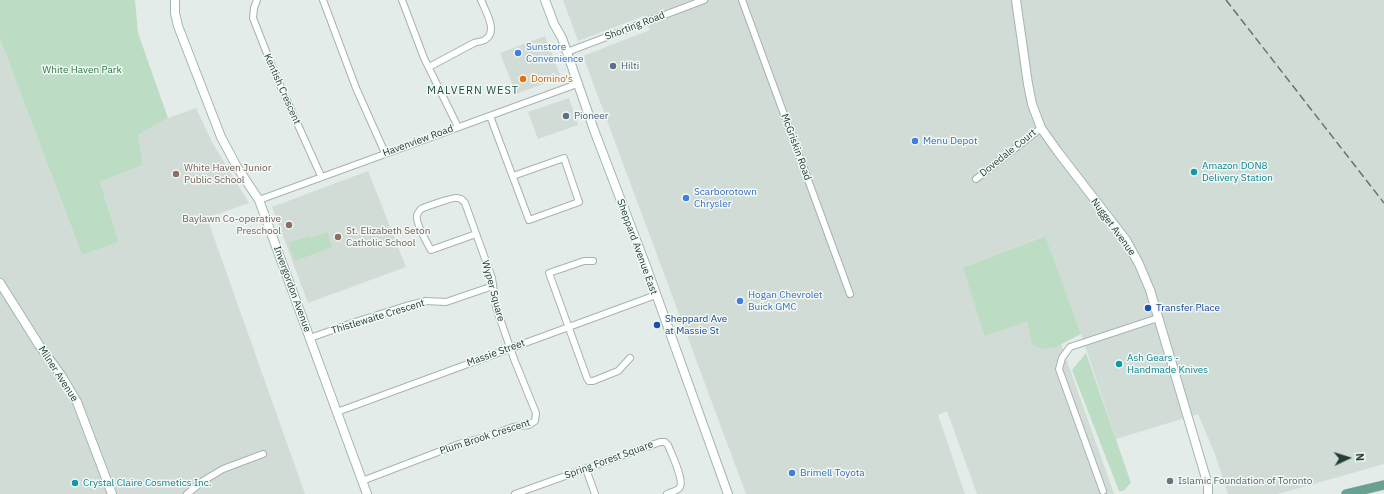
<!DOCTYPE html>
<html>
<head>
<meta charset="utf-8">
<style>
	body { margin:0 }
	#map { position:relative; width:1384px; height:494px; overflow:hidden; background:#e3ece8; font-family:"IBM Plex Sans",sans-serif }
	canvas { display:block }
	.north { position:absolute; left:1328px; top:438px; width:40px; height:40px; -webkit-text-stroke:3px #f3f9f6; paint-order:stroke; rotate:86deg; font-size:11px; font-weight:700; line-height:16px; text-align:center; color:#223e35 }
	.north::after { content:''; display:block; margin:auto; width:14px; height:18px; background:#223e35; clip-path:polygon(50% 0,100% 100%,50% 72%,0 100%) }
</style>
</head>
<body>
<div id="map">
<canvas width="1384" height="494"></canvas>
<div class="north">N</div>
</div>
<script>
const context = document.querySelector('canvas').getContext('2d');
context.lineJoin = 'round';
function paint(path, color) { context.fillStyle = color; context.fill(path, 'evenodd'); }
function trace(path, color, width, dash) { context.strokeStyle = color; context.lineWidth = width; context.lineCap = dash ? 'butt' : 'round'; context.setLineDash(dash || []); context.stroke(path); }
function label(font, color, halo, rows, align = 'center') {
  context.font = font + ' "IBM Plex Sans",sans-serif'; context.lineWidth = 3; context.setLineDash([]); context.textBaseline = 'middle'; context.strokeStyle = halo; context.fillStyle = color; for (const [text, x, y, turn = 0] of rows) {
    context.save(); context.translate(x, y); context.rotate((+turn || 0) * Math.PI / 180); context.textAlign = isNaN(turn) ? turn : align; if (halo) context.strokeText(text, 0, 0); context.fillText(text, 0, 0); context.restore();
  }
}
const built = new Path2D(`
	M563 0H1384V464L1278 494H1228L1215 454 1198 414 1116 439 1081 334 1044 236 964 268 1049 310 1114 494H977L947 411 938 415 965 494H746L583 56 650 30 644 16 578 41Z
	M545 36 561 77 516 94 500 53Z
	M0 39 82 255 119 242 100 182 143 165 138 135 168 118 196 108 213 144 249 203 207 218 305 494H0Z
	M569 98 578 125 538 139 528 112Z
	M368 171 406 267 308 303 272 207Z`);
const green = new Path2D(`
	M0 0H135L138 33 168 118 138 135 143 165 100 182 119 242 82 255 0 39Z
	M327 232 332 247 295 261 288 243 309 236 310 238Z
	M1045 236 1081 334 1056 347 1041 349 1032 344 1027 321 985 336 963 268Z
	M1086 353 1131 483 1123 491H1119L1072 370Z`);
const street = new Path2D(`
	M257 0 254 8 253 18 275 74 321 176
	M323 0 356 88 385 153
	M402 0 424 58 458 127
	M742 0 850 294
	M567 52 704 0
	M429 67 474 43C479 41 483 42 486 39 498 31 485 10 481 0
	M490 116 529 220 579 202 564 158 513 176
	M976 179 1041 128
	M259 200 577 84
	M593 261H584L549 273 587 378 589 381H593L618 371 630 358
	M310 338 355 322 406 306 426 301 446 302 493 286
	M337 412 656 295
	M586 469 595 494
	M362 481 459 444 492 435 513 427 529 425 535 421 536 413 514 359 496 307 492 278 465 203C463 200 461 198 457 198 453 197 425 207 421 209 420 210 418 213 417 215 415 222 427 243 431 250L476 234
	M1103 491 1059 369 1062 358 1070 347 1158 318
	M187 494 203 481 223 469 263 454
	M515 494 660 442H665L668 445C671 453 684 479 680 487 678 491 671 492 667 494`);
const secondary = new Path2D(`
	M175 0V13L178 26 221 137 237 167 259 200 367 494
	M545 0 554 24 562 38 594 130 646 266 728 494
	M1016 0 1028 84 1032 104 1041 128 1058 152 1126 240 1139 264 1150 290 1208 485V494
	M0 283 39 345 61 375 77 402 112 494`);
const primary = new Path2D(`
	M1346 494 1384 485`);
const rail = new Path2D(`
	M1226 0 1384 203`);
const markers = [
	[518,53,4,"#3f7fe0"],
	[613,66,4,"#5c6f8a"],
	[523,79,4,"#e8710a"],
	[566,116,4,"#5c6f8a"],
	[915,141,4,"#3f7fe0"],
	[1194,172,4,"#0f9aa8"],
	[176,174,4,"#8d6e63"],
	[686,198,4,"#3f7fe0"],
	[289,225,4,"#8d6e63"],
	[338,237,4,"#8d6e63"],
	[740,301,4,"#3f7fe0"],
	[1148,308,4,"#1a4fb4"],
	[657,325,4,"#1a4fb4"],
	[1119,364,4,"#0f9aa8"],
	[792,473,4,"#3f7fe0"],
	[1170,481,4,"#6b7280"],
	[75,483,4,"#0f9aa8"]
];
const streetNames = [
	["Shorting Road",635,26,-21],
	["Kentish Crescent",282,89,66],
	["Havenview Road",418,141,-20],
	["McGriskin Road",796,147,70],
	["Dovedale Court",1008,153,-39],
	["Nugget Avenue",1113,227,54],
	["Sheppard Avenue East",637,247,70],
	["Invergordon Avenue",292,289,70],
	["Wyper Square",493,291,75],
	["Thistlewaite Crescent",378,317,-17],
	["Massie Street",496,353,-20],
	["Milner Avenue",58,374,57],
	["Plum Brook Crescent",485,437,-18],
	["Spring Forest Square",609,460,-20]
];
const shopNames = [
	["Sunstore",526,47],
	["Convenience",526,59],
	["Menu Depot",923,141],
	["Scarborotown",694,192],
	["Chrysler",694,204],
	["Hogan Chevrolet",748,295],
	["Buick GMC",748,307],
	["Brimell Toyota",800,473]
];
const serviceNames = [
	["Hilti",621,66],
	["Pioneer",574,116]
];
const parkNames = [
	["White Haven Park",82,70]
];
const foodNames = [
	["Domino's",531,79]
];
const cultureNames = [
	["Amazon DON8",1202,166],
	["Delivery Station",1202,178],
	["Ash Gears -",1127,358],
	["Handmade Knives",1127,370],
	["Crystal Claire Cosmetics Inc.",83,483]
];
const educationNames = [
	["White Haven Junior",184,168],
	["Public School",184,180],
	["Baylawn Co-operative",281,219,"right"],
	["Preschool",281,231,"right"],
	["St. Elizabeth Seton",346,231],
	["Catholic School",346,243]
];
const transitNames = [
	["Transfer Place",1156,308],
	["Sheppard Ave",665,319],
	["at Massie St",665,331]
];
const worshipNames = [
	["Islamic Foundation of Toronto",1178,481]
];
const neighbourhoodNames = [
	["MALVERN WEST",473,91]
];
paint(built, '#d1dcd7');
paint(green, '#bcddc4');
trace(street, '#a5b4af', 8);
trace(secondary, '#a1b8af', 10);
trace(primary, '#c1c9c6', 10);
trace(street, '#fff', 6);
trace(secondary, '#fff', 8);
trace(primary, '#68a191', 9);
trace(rail, '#5d7971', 1.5, [8, 4]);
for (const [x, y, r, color] of markers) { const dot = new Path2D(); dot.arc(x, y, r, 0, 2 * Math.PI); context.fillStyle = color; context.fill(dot); trace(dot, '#f3f9f6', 1.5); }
label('10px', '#223e35', '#f3f9f6', streetNames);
label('10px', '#366cbe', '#f3f9f6', shopNames, 'left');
label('10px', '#4e5e75', '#f3f9f6', serviceNames, 'left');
label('10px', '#2d7446', '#f3f9f6', parkNames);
label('10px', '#c56008', '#f3f9f6', foodNames, 'left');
label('10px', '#0d838f', '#f3f9f6', cultureNames, 'left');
label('10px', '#785e54', '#f3f9f6', educationNames, 'left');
label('10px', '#164399', '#f3f9f6', transitNames, 'left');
label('10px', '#5b616d', '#f3f9f6', worshipNames, 'left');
context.letterSpacing = '1px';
label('11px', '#1f5042', '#f3f9f6', neighbourhoodNames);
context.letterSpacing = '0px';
</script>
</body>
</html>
